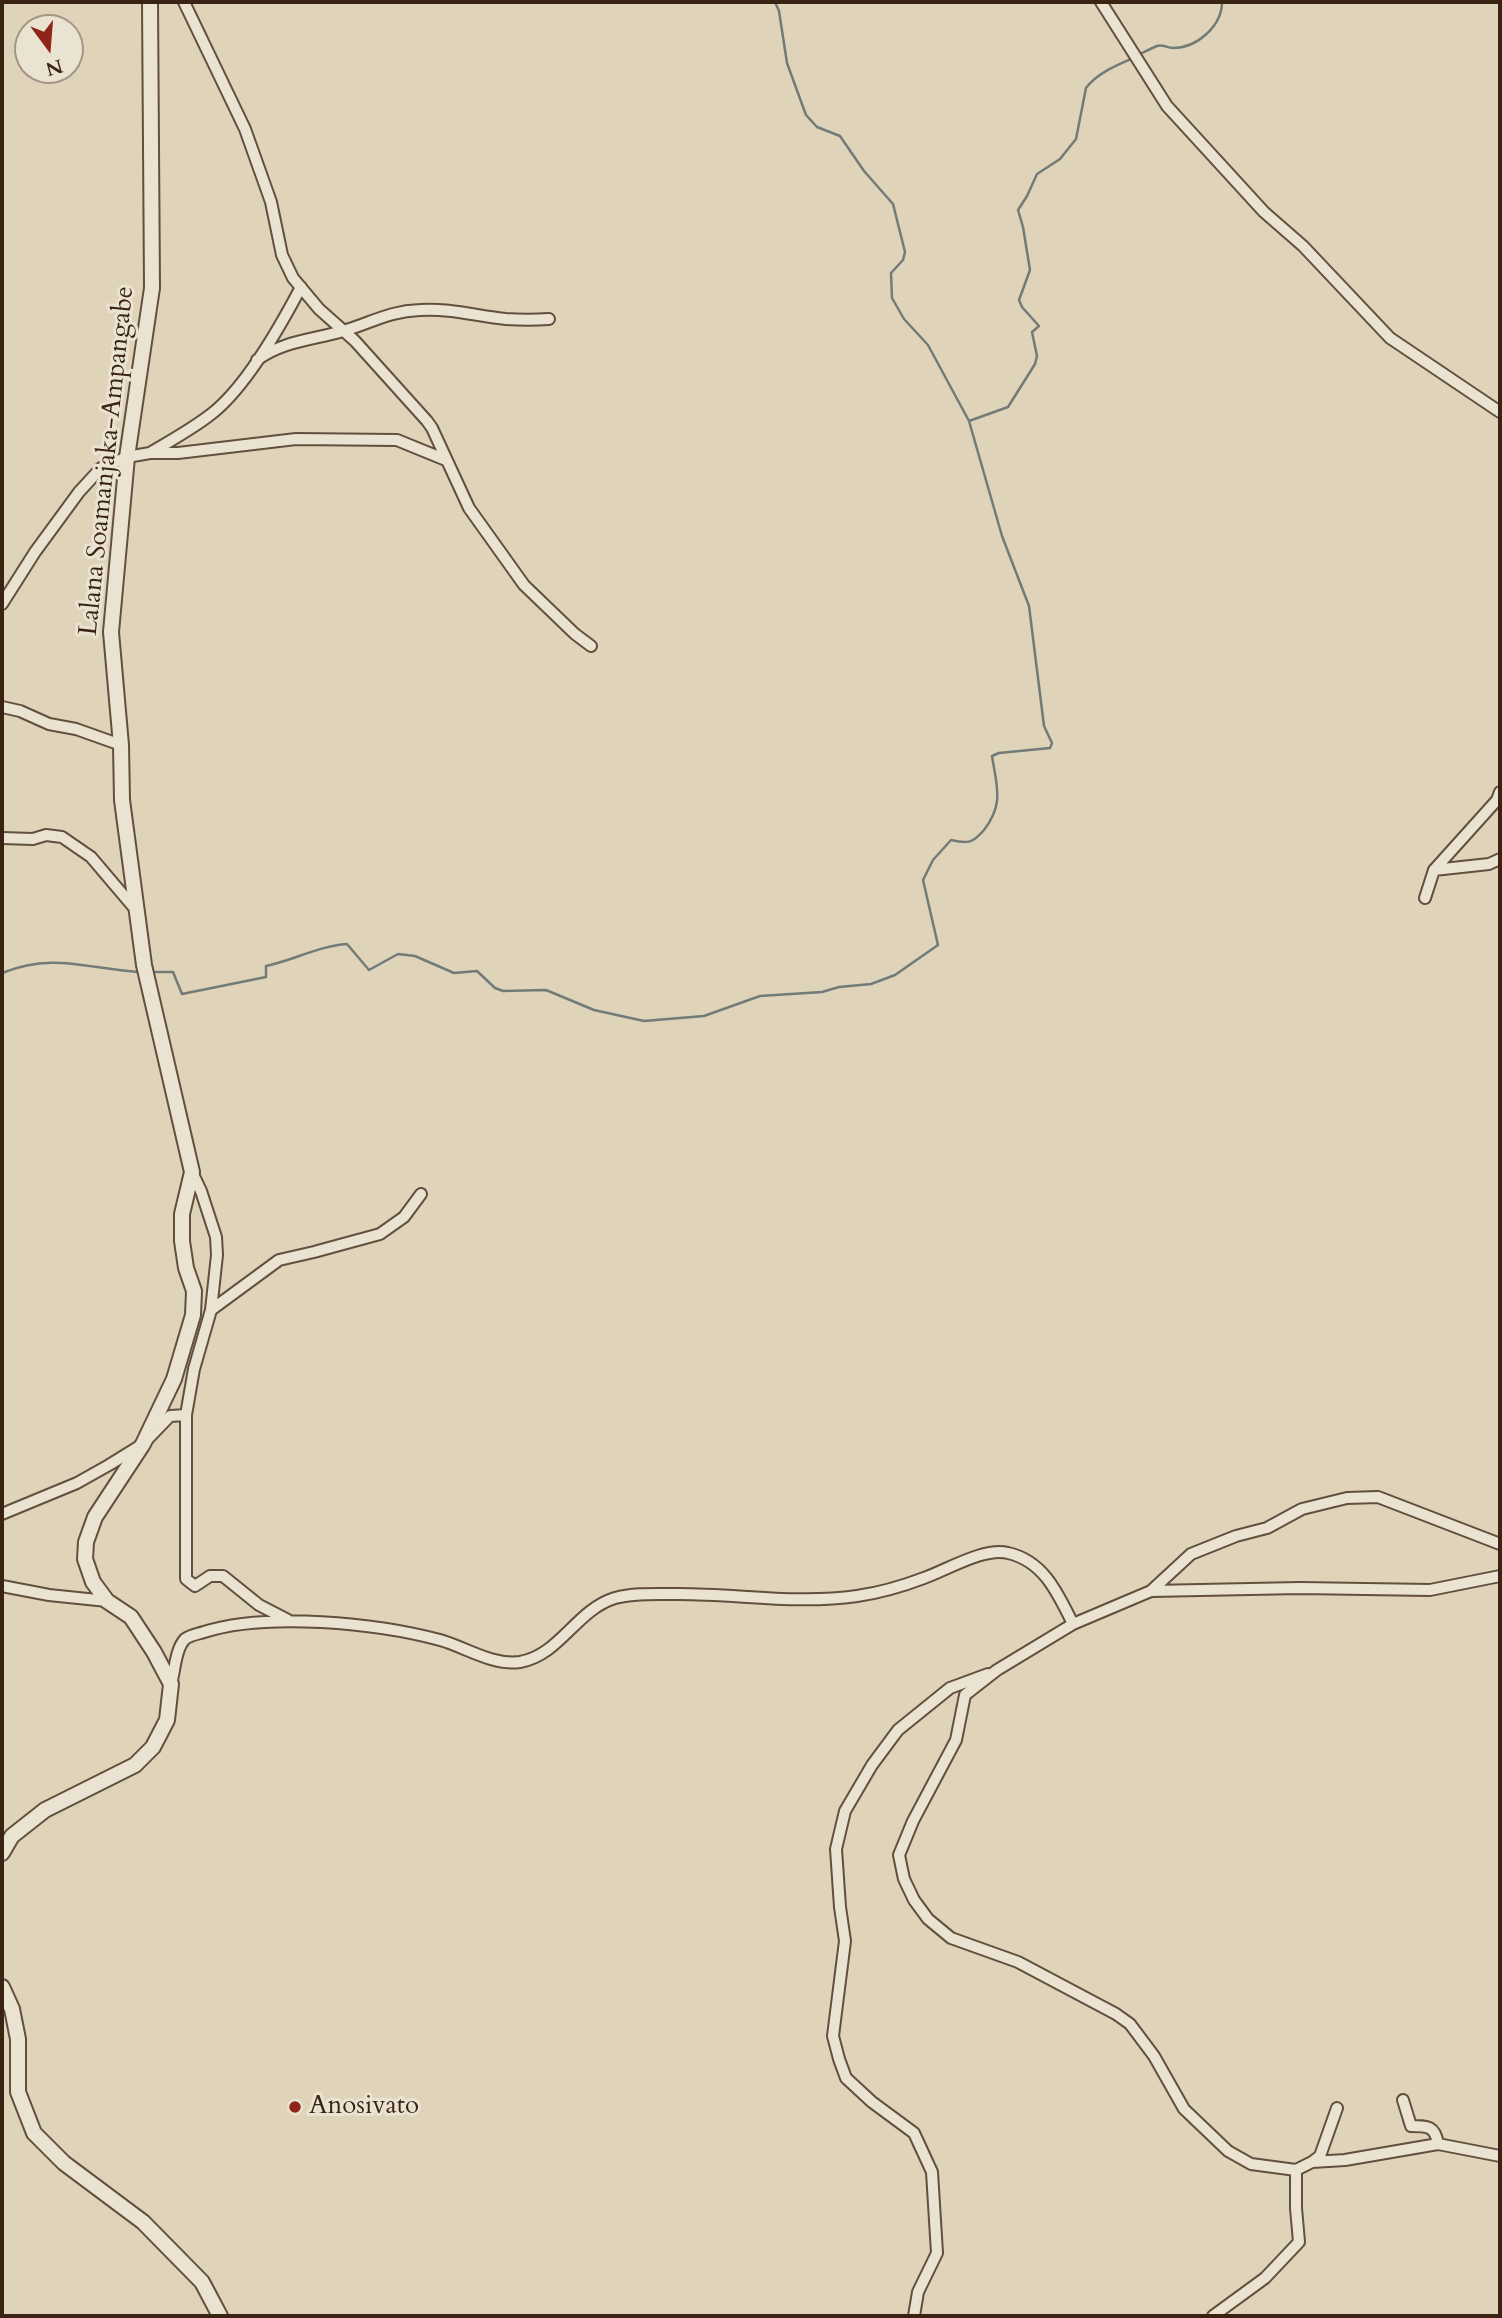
<!DOCTYPE html>
<html>
<head>
<meta charset="utf-8">
<style>
	body { margin:0 }
	#map { position:relative; width:1502px; height:2318px; overflow:hidden; background:#dfd4ba; font-family:Cardo,serif }
	canvas { display:block }
	.frame { position:absolute; inset:0; border:4px solid #3a2313; pointer-events:none }
	.north { position:absolute; left:14px; top:14px; width:70px; height:70px; box-sizing:border-box; background:#eae3d2; border:2px solid #a49686; border-radius:50%; rotate:164deg; font-size:19px; font-weight:700; line-height:28px; text-align:center; color:#3a2313 }
	.north::after { content:''; display:block; margin:auto; width:24px; height:32px; background:#8f2418; clip-path:polygon(50% 0,100% 100%,50% 72%,0 100%) }
</style>
</head>
<body>
<div id="map">
<canvas width="1502" height="2318"></canvas>
<div class="frame"></div>
<div class="north">N</div>
</div>
<script>
const context = document.querySelector('canvas').getContext('2d');
context.lineJoin = 'round';
function trace(path, color, width, dash) { context.strokeStyle = color; context.lineWidth = width; context.lineCap = dash ? 'butt' : 'round'; context.setLineDash(dash || []); context.stroke(path); }
function label(font, color, halo, rows, align = 'center') {
  context.font = font + ' Cardo,serif'; context.lineWidth = 6; context.setLineDash([]); context.textBaseline = 'middle'; context.strokeStyle = halo; context.fillStyle = color; for (const [text, x, y, turn = 0] of rows) {
    context.save(); context.translate(x, y); context.rotate((+turn || 0) * Math.PI / 180); context.textAlign = isNaN(turn) ? turn : align; if (halo) context.strokeText(text, 0, 0); context.fillText(text, 0, 0); context.restore();
  }
}
const stream = new Path2D(`
	M1142 53C1146 51 1152 48 1157 46 1163 44 1167 48 1173 48 1197 48 1222 26 1222 2
	M969 421 1008 407 1035 364 1037 356 1032 332 1039 326 1022 307 1019 300 1030 270 1023 227 1018 210 1027 196 1037 174 1060 159 1076 139 1086 88C1096 74 1115 66 1131 59
	M150 972H173L182 994 266 977V966C294 960 319 946 347 944L369 970 398 954 415 956 454 973 477 971 495 988 503 991 546 990 594 1010 644 1021 704 1016 760 996 822 992 839 987 871 984 895 975 938 945 923 880 933 860 951 840C968 844 973 843 984 830 1004 804 997 787 992 756L999 753 1050 748 1052 743 1044 726 1029 606 1002 536 969 421 928 345 904 319 892 298 891 273 903 260 905 252 893 204 864 171 840 136 817 127 806 115 787 63 779 11 775 2
	M2 973C54 952 87 969 139 972`);
const minor = new Path2D(`
	M184 2 245 129 271 202 282 255 293 278 319 309 355 341 427 421 432 428 469 508 524 585 575 634 591 646
	M1101 2 1167 106 1264 212 1303 246 1390 338 1500 412
	M257 360C283 341 312 340 343 331 371 323 389 311 420 310 449 308 477 316 506 319 520 320 535 320 549 319
	M150 453C170 441 192 429 210 415 245 389 281 325 301 287
	M2 604 35 552 79 492 101 468 127 457 150 453H178L296 439 397 440 446 460
	M2 707 20 711 49 724 76 729 121 745
	M2 838 33 839 46 835 62 837 91 857 136 910
	M1434 870 1489 864 1500 859
	M1425 898 1434 870 1497 800 1500 792
	M192 1172 201 1191 216 1237 217 1255 211 1310 194 1369 186 1415V1579L195 1586 210 1576H223L259 1605 288 1620
	M211 1310 279 1260 314 1252 380 1234 404 1217 421 1194
	M2 1514 77 1483 109 1465 143 1444 170 1416 186 1415
	M1500 1576 1430 1590 1300 1588 1151 1591 1073 1624 997 1670 965 1695 956 1740 913 1821 899 1855 904 1879 914 1900 928 1919 951 1938 1018 1962 1116 2014 1130 2024 1154 2056 1184 2109 1228 2151 1251 2164 1296 2170 1312 2162 1345 2160 1438 2144 1500 2156
	M2 1586 49 1595 107 1601
	M1151 1591 1191 1554 1236 1536 1267 1528 1302 1509 1347 1498 1378 1497 1500 1544
	M171 1684C175 1671 175 1650 185 1639 190 1635 198 1634 204 1632 267 1612 376 1623 440 1640 465 1647 493 1666 520 1662 560 1655 576 1610 615 1598 633 1593 654 1594 673 1594 734 1593 795 1605 857 1596 878 1593 903 1586 924 1578 947 1570 984 1547 1008 1553 1044 1561 1058 1594 1073 1624
	M1403 2100 1411 2126C1428 2126 1435 2126 1438 2144
	M1312 2162 1320 2156 1337 2108
	M914 2316 918 2292 937 2253 932 2172 914 2133 872 2102 846 2078 839 2059 833 2036 845 1941 840 1907 836 1849 845 1811 872 1765 898 1730 950 1688 988 1674
	M1213 2316 1265 2278 1299 2242 1296 2208V2170`);
const tertiary = new Path2D(`
	M2 1853 12 1836 45 1810 135 1765 153 1747 167 1720 171 1684 154 1652 131 1617 107 1601 93 1582 85 1559 86 1542 95 1517 143 1444 174 1379 193 1315 194 1291 186 1268 182 1241V1214L192 1172 144 965 122 800 121 745 111 632 127 457 152 288 150 2
	M2 1987 12 2009 18 2039V2092L34 2133 64 2163 143 2222 202 2282 220 2316`);
const markers = [
	[295,2107,7,"#8f2418"]
];
const streetNames = [
	["Lalana Soamanjaka-Ampangabe",108,461,-84]
];
const poiNames = [
	["Anosivato",309,2107]
];
trace(stream, '#727b77', 2.5);
trace(minor, '#634f3d', 14);
trace(tertiary, '#634f3d', 18);
trace(minor, '#eae3d2', 10);
trace(tertiary, '#eae3d2', 14);
for (const [x, y, r, color] of markers) { const dot = new Path2D(); dot.arc(x, y, r, 0, 2 * Math.PI); context.fillStyle = color; context.fill(dot); trace(dot, '#eae3d2', 2.5); }
label('26px', '#3a2313', '#eae3d2', streetNames);
label('26px', '#3a2313', '#eae3d2', poiNames, 'left');
</script>
</body>
</html>
